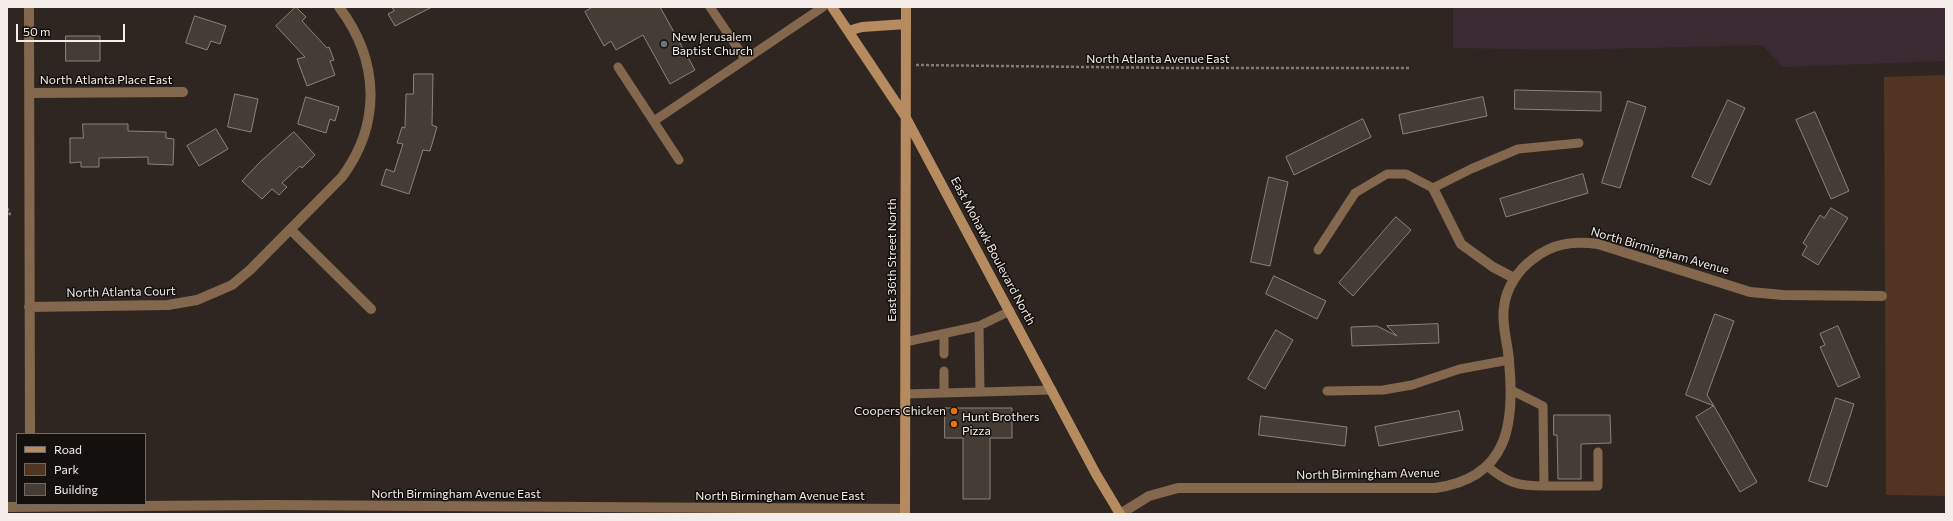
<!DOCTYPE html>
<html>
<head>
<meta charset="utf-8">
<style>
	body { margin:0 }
	#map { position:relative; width:1953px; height:521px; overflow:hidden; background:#302621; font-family:Commissioner,sans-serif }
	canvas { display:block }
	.frame { position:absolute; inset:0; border:8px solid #f4ede9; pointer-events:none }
	.legend { position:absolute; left:16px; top:433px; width:130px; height:72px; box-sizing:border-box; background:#14100e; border:1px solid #6e6866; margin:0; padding:5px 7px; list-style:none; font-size:12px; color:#f4ede9 }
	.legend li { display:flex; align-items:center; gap:8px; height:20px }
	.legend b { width:20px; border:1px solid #6e6866 }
	.scale { position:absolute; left:16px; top:24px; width:109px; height:18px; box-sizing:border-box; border:2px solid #f4ede9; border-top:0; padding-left:5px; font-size:12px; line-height:14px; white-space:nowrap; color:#f4ede9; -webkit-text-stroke:3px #14100e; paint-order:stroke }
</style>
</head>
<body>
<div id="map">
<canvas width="1953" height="521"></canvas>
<div class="frame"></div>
<ul class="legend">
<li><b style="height:5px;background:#b68b5f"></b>Road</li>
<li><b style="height:11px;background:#513421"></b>Park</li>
<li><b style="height:11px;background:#463c36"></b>Building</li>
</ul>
<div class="scale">50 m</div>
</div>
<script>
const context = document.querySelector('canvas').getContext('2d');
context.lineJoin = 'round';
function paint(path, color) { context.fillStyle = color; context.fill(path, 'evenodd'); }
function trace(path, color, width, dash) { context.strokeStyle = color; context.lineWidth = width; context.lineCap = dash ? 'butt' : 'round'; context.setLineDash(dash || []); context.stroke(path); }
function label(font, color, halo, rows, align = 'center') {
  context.font = font + ' Commissioner,sans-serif'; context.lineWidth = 3; context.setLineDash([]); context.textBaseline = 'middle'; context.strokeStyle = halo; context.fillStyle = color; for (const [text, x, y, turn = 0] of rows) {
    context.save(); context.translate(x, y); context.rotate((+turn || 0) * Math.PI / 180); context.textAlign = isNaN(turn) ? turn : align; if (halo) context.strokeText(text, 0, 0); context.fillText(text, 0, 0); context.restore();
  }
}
const industrial = new Path2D(`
	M1453 7H1946V61L1783 67 1762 45 1565 50 1453 48Z`);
const green = new Path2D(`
	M1946 75V496L1886 495 1884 77Z`);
const building = new Path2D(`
	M296 7 306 17 302 21 327 48 329 47 334 60 330 61 335 75 307 86 297 59 305 57 276 26Z
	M392 7H432L395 26 388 14 394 11Z
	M593 7H660L695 70 670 84 643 35 616 50 611 41 604 46 585 12Z
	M195 16 226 26 220 44 211 41 207 50 186 43Z
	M66 36H100V61H66Z
	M414 74H433L432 125 437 127 430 151 423 150 409 194 381 185 386 169 394 172 403 144 397 143 402 127 405 128 406 94H413Z
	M1515 90 1601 92V111L1515 109Z
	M235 94 258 99 251 132 228 127Z
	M306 97 339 107 335 121 330 119 326 133 298 124Z
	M1483 97 1487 116 1403 134 1399 115Z
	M1728 100 1745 108 1710 185 1692 177Z
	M1628 101 1646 107 1620 188 1602 183Z
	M1815 112 1849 191 1831 199 1796 120Z
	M1363 119 1371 137 1294 175 1286 157Z
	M83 124H128V131L166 132V138L174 139 173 165 148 164V157L99 158V167H81V162L70 163V138H83Z
	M216 129 228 149 199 166 187 146Z
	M294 132 315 155 302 168 300 166 282 183 287 187 279 195 272 189 262 199 242 181 260 162Z
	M1583 174 1588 193 1506 217 1500 199Z
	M1269 177 1288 182 1270 266 1251 262Z
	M1831 208 1848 218 1818 265 1802 255 1807 246 1803 243 1820 215 1824 218Z
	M1396 217 1411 230 1353 296 1339 283Z
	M1274 276 1326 301 1317 319 1266 294Z
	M1715 314 1734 321 1707 395 1714 406 1686 395Z
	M1438 324 1439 343 1352 346 1351 327 1377 326 1397 336 1387 326Z
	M1838 326 1860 377 1838 387 1820 347 1825 345 1820 334Z
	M1276 330 1293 340 1265 389 1248 379Z
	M1836 398 1854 404 1827 487 1809 481Z
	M1714 406 1757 482 1740 492 1696 417Z
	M945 408H1012V438H990V499H963V438H945Z
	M1459 411 1463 430 1379 446 1375 427Z
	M1554 415H1610L1611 443 1581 444V479H1558L1557 435H1554Z
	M1261 416 1347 427 1345 446 1259 435Z`);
const path = new Path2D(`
	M916 65 1174 68H1410
	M7 208 11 217`);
const lane = new Path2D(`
	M710 7 745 59
	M618 67 679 160
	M654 121 823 7
	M1318 250 1355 193 1387 174H1406L1433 188 1471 169 1518 149 1579 143
	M944 334V354
	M905 342 979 326
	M1327 391 1383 390 1412 385 1460 369 1509 360
	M980 392 1052 390
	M944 393V371
	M905 394 980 392 979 326 1010 311
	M1487 466C1507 483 1518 486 1544 486L1543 406 1511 390
	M1544 486H1598V452`);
const street = new Path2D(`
	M29 7 30 434
	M30 93 183 92
	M1433 188 1461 244 1493 267 1514 278
	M291 230 371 309
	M29 307 168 305 197 300 232 285 250 270 342 177C382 123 379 60 339 7
	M7 507 271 505 905 509
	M1120 514 1149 496 1178 488H1435C1509 478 1515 423 1509 361 1508 343 1501 325 1504 307 1506 288 1518 270 1533 259 1553 243 1573 241 1598 244L1750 292 1783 295 1882 296`);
const secondary = new Path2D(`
	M832 7 905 116 1096 474 1120 514
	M848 31 862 27 906 24
	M905 514 906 7`);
const markers = [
	[664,44,4,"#6b7280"],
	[954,411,4,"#e8710a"],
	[954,424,4,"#e8710a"]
];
const poiNames = [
	["New Jerusalem",672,37],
	["Baptist Church",672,51],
	["Coopers Chicken",946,411,"right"],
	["Hunt Brothers",962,417],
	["Pizza",962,431]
];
const streetNames = [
	["North Atlanta Avenue East",1158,59],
	["North Atlanta Place East",106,80],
	["East Mohawk Boulevard North",993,251,62],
	["North Birmingham Avenue",1660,251,16],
	["East 36th Street North",892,260,-90],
	["North Atlanta Court",121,292,-1],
	["North Birmingham Avenue",1368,474,-1],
	["North Birmingham Avenue East",456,494],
	["North Birmingham Avenue East",780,496]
];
paint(industrial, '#3c2a32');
paint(green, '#513421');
paint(building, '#463c36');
trace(building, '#8d827b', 1);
trace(path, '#827a75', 2.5, [3, 2]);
trace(lane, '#83684d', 9);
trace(street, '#83684d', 10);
trace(secondary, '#b68b5f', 10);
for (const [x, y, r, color] of markers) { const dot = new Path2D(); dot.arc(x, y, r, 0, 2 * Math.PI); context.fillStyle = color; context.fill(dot); trace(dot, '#14100e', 1.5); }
label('12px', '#f4ede9', '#14100e', poiNames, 'left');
label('12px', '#f4ede9', '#14100e', streetNames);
</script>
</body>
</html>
